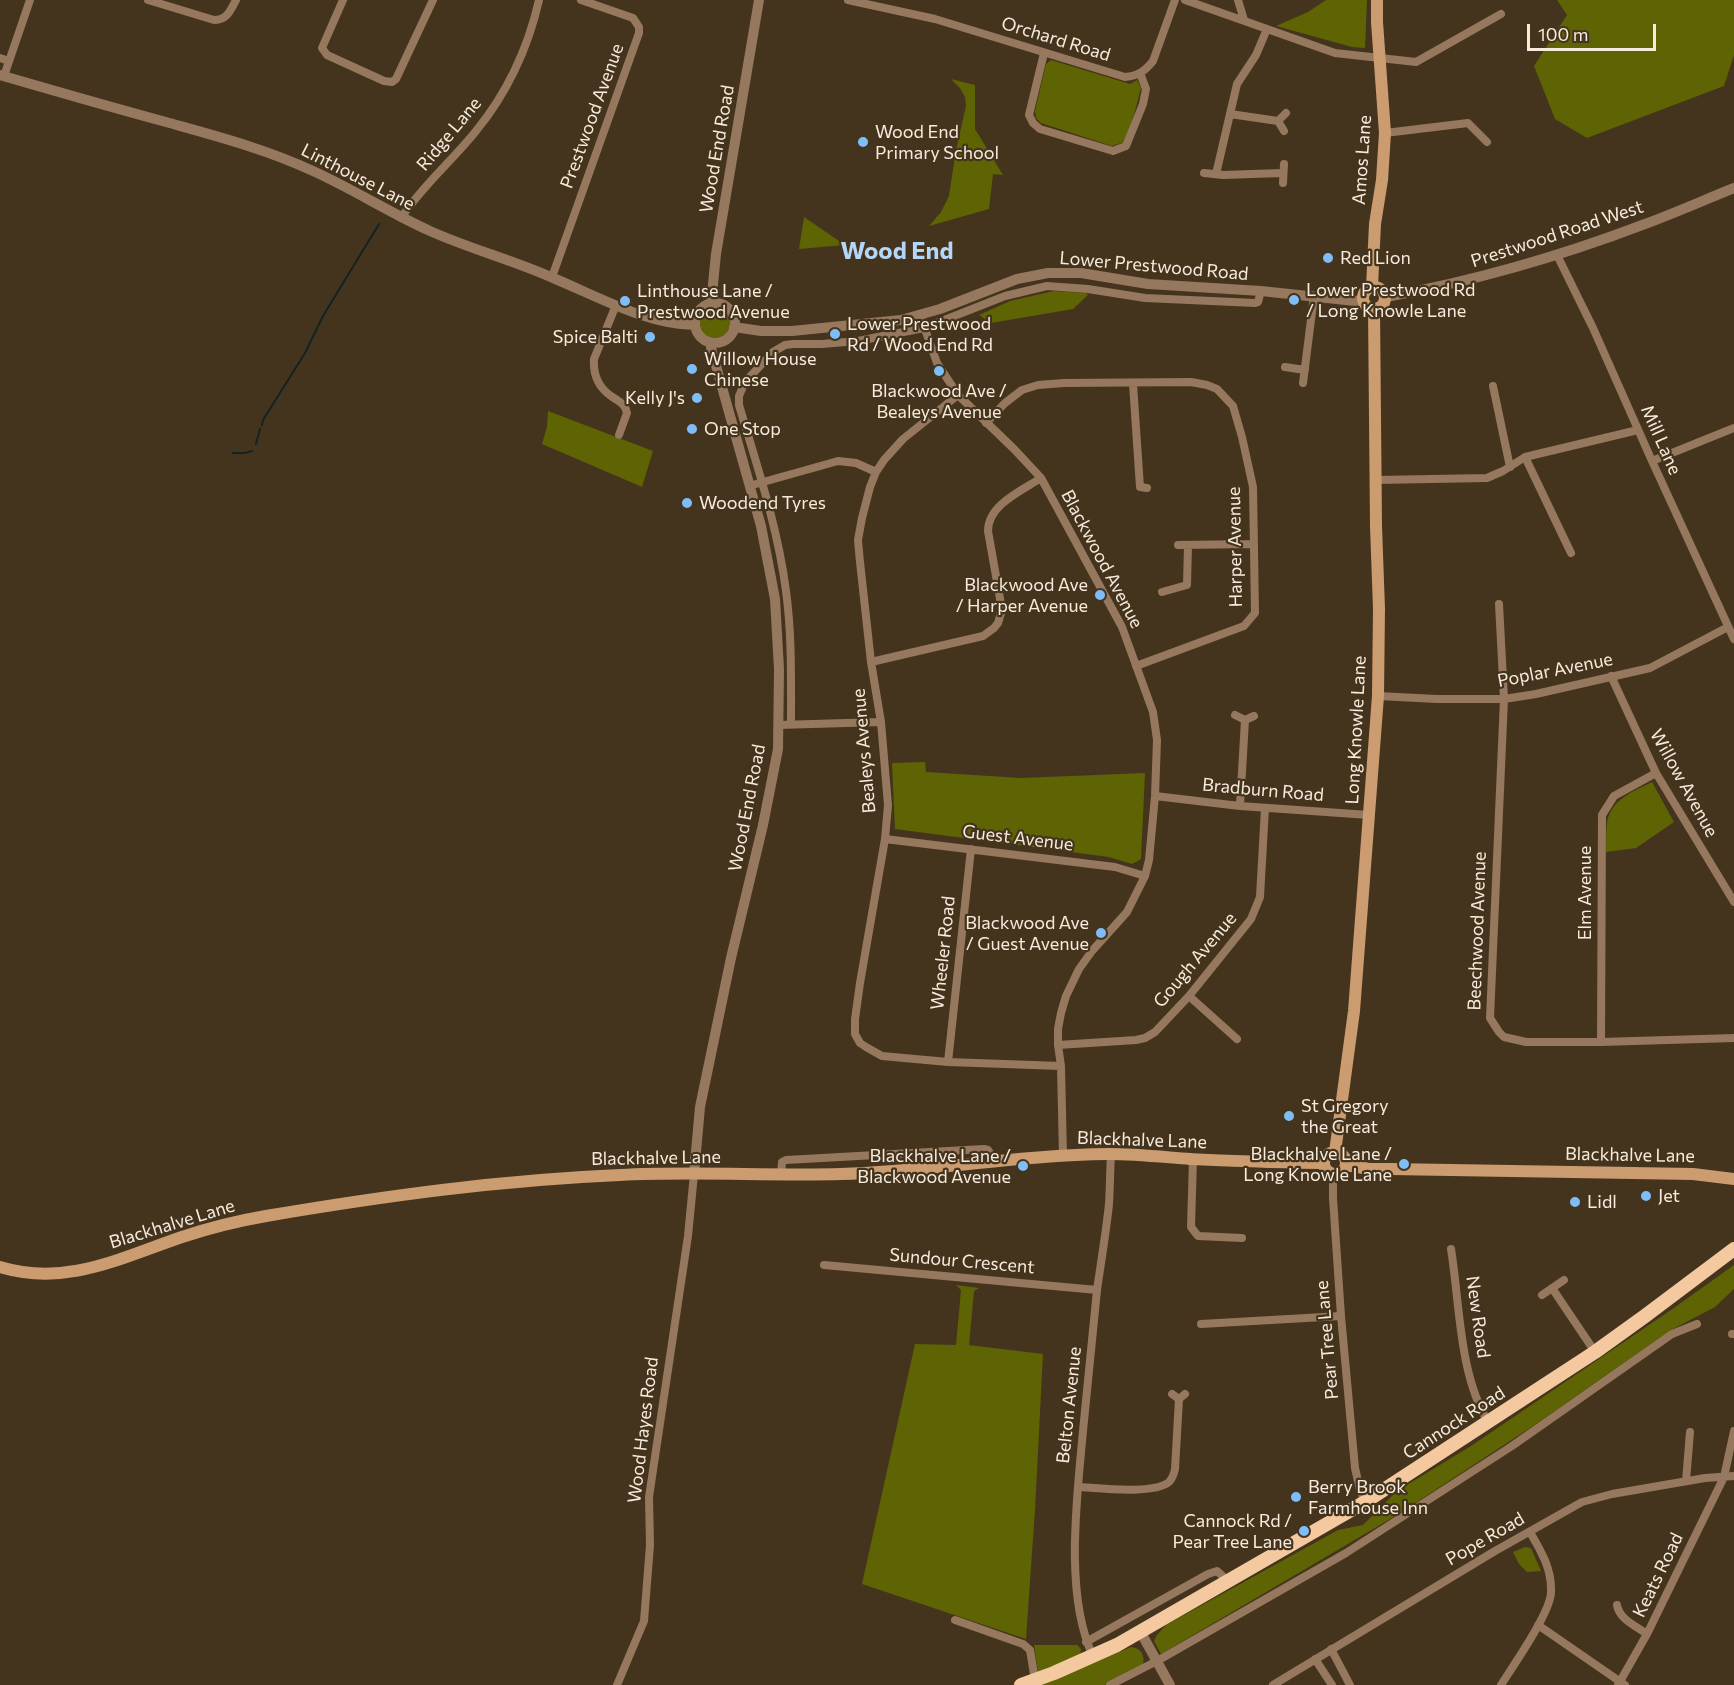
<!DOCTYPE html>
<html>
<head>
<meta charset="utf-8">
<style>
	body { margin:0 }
	#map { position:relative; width:1734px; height:1685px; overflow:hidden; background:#45341d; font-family:Commissioner,sans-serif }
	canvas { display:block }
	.scale { position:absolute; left:1527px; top:24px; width:129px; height:27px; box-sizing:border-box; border:3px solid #f6ebdd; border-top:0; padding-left:8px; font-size:18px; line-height:21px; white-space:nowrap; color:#f6ebdd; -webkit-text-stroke:4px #45341d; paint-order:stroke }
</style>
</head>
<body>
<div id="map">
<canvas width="1734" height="1685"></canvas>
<div class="scale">100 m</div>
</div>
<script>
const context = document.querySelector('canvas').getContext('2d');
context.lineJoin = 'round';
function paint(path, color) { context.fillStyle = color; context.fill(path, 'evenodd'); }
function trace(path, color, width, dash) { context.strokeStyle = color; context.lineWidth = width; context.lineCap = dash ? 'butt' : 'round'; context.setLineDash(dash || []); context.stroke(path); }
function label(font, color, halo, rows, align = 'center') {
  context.font = font + ' Commissioner,sans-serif'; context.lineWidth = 4.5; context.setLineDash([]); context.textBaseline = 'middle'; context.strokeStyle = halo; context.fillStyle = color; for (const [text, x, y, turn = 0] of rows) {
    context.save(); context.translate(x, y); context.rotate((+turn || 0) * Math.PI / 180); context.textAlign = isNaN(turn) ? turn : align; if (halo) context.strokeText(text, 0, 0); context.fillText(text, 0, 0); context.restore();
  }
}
const green = new Path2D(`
	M1326 0H1367L1365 48 1352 47 1276 26 1308 12Z
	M1557 0H1734V55L1724 86 1587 138 1555 119 1534 66 1567 15Z
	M1051 60 1130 84 1137 80 1141 88 1134 115 1124 142 1112 146 1041 123 1036 118 1035 111 1046 64Z
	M951 79 975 85V129L1003 175 993 174 989 209 929 226 941 212 949 196 956 150 966 106 965 97 960 88Z
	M804 217 845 245 799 249Z
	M1054 291 1086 293 1088 295 1073 309 991 323 979 315 1010 301Z
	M700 323a15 15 0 1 1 30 0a15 15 0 1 1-30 0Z
	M548 411 653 451 642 487 542 444 547 427Z
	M925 762 926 772 1021 778 1145 773 1141 859 1132 864 1109 857 895 829 892 763Z
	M1652 782 1674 822 1636 848 1606 852C1606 843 1606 832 1607 823 1610 800 1634 791 1652 782Z
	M1734 1265V1289L1715 1307 1671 1330 1533 1426 1397 1515 1161 1654 1154 1641 1157 1635 1166 1625 1338 1530 1363 1525 1397 1491 1471 1446 1671 1310Z
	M956 1285 979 1288 974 1291 969 1345 1043 1354 1035 1510 1026 1639 862 1584 915 1344 956 1345 961 1290Z
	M1525 1547 1531 1548 1541 1571 1527 1572 1519 1564 1513 1552Z
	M1034 1645H1077L1081 1649 1080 1656 1038 1672Z
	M1131 1647C1141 1648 1145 1655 1143 1664L1126 1675 1104 1685H1040Z`);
const stream = new Path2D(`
	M262 425 263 420 305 353 323 316 379 224
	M256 444 260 429
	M233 453H245L252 451`);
const minor = new Path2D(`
	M148 0 214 20C227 20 230 11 236 0
	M343 0 322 48 327 55 384 81 392 82 396 79 433 0
	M848 0 935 19 1125 77C1138 76 1145 71 1153 61L1175 0
	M1185 0 1335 53 1416 62 1501 14
	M1238 0 1244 20
	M1044 53 1029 115 1033 123 1040 129 1113 151 1126 146 1143 104 1146 89 1140 73
	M0 58 9 61
	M4 76 30 0
	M1230 114 1278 121
	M1284 131 1278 121 1286 113
	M1385 133 1468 123 1487 142
	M1204 173 1223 175 1282 173
	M1216 174 1237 84 1256 55 1267 29
	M1283 183 1284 164
	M401 218C422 186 452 161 476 131 507 93 528 48 539 0
	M1557 255 1593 328 1652 461 1734 639
	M552 277 639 33V27L633 18 581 0
	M616 305 594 359C593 374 598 387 611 396 619 402 625 403 627 413L619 435
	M920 315 937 363 958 395 1014 449 1041 478 1122 627 1153 712 1157 740 1155 796 1149 860 1145 876 1127 912 1092 951 1079 969 1066 996 1061 1013 1058 1029V1045L1061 1066 1063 1156
	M1285 367 1305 370
	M1303 383 1314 296
	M1133 384 1140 487 1147 488
	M1493 386 1510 467
	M958 395 903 439 884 460 876 472 870 487 862 518 858 540 860 562 871 662 881 722 888 805 885 839 860 983 855 1019V1034L860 1043 866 1047 882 1056 948 1062 1061 1066
	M986 423 1005 403 1022 390 1038 385 1064 383 1191 382 1207 385 1217 389 1233 406 1242 437 1253 487 1255 613 1244 626 1136 666
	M1525 457 1571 553
	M1652 461 1734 428
	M1375 480 1487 478 1503 471 1525 457 1638 430
	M756 484 838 461 856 463 876 472
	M1178 545 1254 544
	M1162 592 1187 585 1188 545
	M1499 604 1504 699 1490 1018 1499 1032 1504 1037 1526 1042H1601L1734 1038
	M871 662 983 636 994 628 998 623 1002 610 988 531C988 505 1021 491 1041 478
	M1611 676 1656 773 1734 902
	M1378 696 1437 699H1504L1536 694 1650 668 1728 627
	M1235 715 1245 720 1254 716
	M791 724C791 680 792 635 786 591 778 528 757 466 739 405V396L745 382 773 352 785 345 793 344H822L858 341 924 328 1005 296 1047 286 1088 289 1145 298 1255 303 1258 302 1261 291
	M778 725 881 722
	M1155 796 1240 806 1369 815
	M1240 806 1245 720
	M885 839 1115 867 1145 876
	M1189 996 1237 1039
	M1601 1042 1602 815 1614 796 1656 773
	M1058 1045 1136 1040 1145 1038 1155 1032 1189 996 1251 919 1260 897 1265 808
	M948 1062 971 849
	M1193 1159 1191 1227 1198 1236 1242 1238
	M1333 1174V1198L1341 1316 1355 1468 1360 1490 1365 1502
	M781 1175 782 1162 786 1160 984 1149 988 1150 995 1161
	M1451 1249C1460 1305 1459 1374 1488 1422
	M824 1265 1097 1290
	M1552 1288 1595 1352
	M1542 1295 1564 1280
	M1201 1324 1341 1316
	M1732 1334H1734
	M1172 1394 1179 1399 1185 1394
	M1686 1481 1690 1432
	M1078 1487C1098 1488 1153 1495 1169 1482 1173 1478 1174 1474 1175 1469L1179 1399
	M1617 1605C1619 1619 1636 1626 1647 1634
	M955 1620 1023 1644 1030 1650 1035 1680
	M1538 1625 1625 1685
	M1086 1642 1208 1574 1217 1571 1228 1581
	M1331 1649 1350 1685
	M1093 1656C1064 1596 1077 1497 1083 1431 1088 1384 1092 1337 1097 1290 1101 1262 1106 1233 1109 1204 1110 1188 1110 1171 1111 1154
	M1315 1659 1332 1685
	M617 1685 644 1621 650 1545 649 1497 688 1236 694 1174
	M1110 1685 1157 1661 1346 1553 1512 1446 1672 1334 1697 1324
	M1273 1685 1495 1551 1582 1502 1612 1494 1705 1478 1734 1476
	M1501 1685C1513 1666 1551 1612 1551 1592 1552 1569 1541 1551 1530 1532
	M1618 1685 1647 1634 1724 1477 1734 1431`);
const tertiary = new Path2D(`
	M0 75C55 91 111 107 166 122 216 136 266 149 313 171 353 189 390 213 430 231 470 249 513 260 553 278 597 296 647 325 695 325
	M1386 297C1475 281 1561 256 1645 224 1675 213 1704 200 1734 188
	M695 323a20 20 0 1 1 40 0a20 20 0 1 1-40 0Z
	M711 304 716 254 759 0
	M734 327 761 331H792L901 320 940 309 1017 279 1048 273H1081L1148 284 1261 291 1355 301 1363 300
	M694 1174 700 1107 731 958 763 825 778 749 779 669 775 599 761 526 711 348 712 343
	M1140 1631 1170 1685`);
const secondary = new Path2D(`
	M1363 298a11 11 0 1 1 22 0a11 11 0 1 1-22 0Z
	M1372 287 1375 224 1382 180 1385 133 1377 22V0
	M1335 1152 1354 1011 1378 696 1379 609 1376 526 1374 309
	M1324 1163a11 11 0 1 1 22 0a11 11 0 1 1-22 0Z
	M1346 1165 1369 1169H1390L1693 1174 1734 1179
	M0 1267C66 1287 120 1258 182 1237 209 1228 237 1221 266 1216 384 1196 500 1180 620 1175 693 1171 768 1176 841 1174 931 1171 1020 1155 1109 1154 1136 1154 1163 1157 1190 1159 1235 1161 1279 1163 1324 1163`);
const trunk = new Path2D(`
	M1021 1685 1054 1673 1117 1645 1365 1502 1595 1352 1645 1316 1734 1249`);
const markers = [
	[863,142,6,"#7fbdf9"],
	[1328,258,6,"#7fbdf9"],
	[1294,300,6,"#7fbdf9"],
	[625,301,6,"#7fbdf9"],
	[835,334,6,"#7fbdf9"],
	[650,337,6,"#7fbdf9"],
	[692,369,6,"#7fbdf9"],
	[939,371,6,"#7fbdf9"],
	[697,398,6,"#7fbdf9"],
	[692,429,6,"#7fbdf9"],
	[687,503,6,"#7fbdf9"],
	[1100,595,6,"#7fbdf9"],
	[1101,933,6,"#7fbdf9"],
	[1289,1116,6,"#7fbdf9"],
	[1404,1164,6,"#7fbdf9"],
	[1023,1166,6,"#7fbdf9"],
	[1646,1196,6,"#7fbdf9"],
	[1575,1202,6,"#7fbdf9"],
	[1296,1497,6,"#7fbdf9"],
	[1304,1531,6,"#7fbdf9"]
];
const streetNames = [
	["Orchard Road",1056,39,17],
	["Prestwood Avenue",592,116,-70],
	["Ridge Lane",449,134,-50],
	["Wood End Road",717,149,-80],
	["Amos Lane",1362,160,-86],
	["Linthouse Lane",358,177,27],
	["Prestwood Road West",1557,234,-18],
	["Lower Prestwood Road",1154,266,5],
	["Mill Lane",1661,440,66],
	["Harper Avenue",1235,547,-91],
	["Blackwood Avenue",1102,559,62],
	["Poplar Avenue",1555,670,-11],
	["Long Knowle Lane",1356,730,-87],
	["Bealeys Avenue",864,751,-95],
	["Willow Avenue",1684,783,61],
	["Bradburn Road",1263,790,5],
	["Wood End Road",747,808,-79],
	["Guest Avenue",1018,838,7],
	["Elm Avenue",1585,893,-90],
	["Beechwood Avenue",1477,931,-88],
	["Wheeler Road",943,953,-84],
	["Gough Avenue",1195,960,-50],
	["Blackhalve Lane",1142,1140,2],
	["Blackhalve Lane",1630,1155,1],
	["Blackhalve Lane",656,1158,-1],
	["Blackhalve Lane",172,1224,-17],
	["Sundour Crescent",962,1261,5],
	["New Road",1478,1317,82],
	["Pear Tree Lane",1327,1340,-95],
	["Belton Avenue",1069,1405,-84],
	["Cannock Road",1454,1423,-33],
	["Wood Hayes Road",643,1430,-83],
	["Pope Road",1485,1539,-30],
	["Keats Road",1658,1575,-64]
];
const poiNames = [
	["Wood End",875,132],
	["Primary School",875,153],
	["Red Lion",1340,258],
	["Lower Prestwood Rd",1306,290],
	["/ Long Knowle Lane",1306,311],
	["Linthouse Lane /",637,291],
	["Prestwood Avenue",637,312],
	["Lower Prestwood",847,324],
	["Rd / Wood End Rd",847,345],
	["Spice Balti",638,337,"right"],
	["Willow House",704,359],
	["Chinese",704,380],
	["Blackwood Ave /",939,391,"center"],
	["Bealeys Avenue",939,412,"center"],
	["Kelly J's",685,398,"right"],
	["One Stop",704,429],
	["Woodend Tyres",699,503],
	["Blackwood Ave",1088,585,"right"],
	["/ Harper Avenue",1088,606,"right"],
	["Blackwood Ave",1089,923,"right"],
	["/ Guest Avenue",1089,944,"right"],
	["St Gregory",1301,1106],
	["the Great",1301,1127],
	["Blackhalve Lane /",1392,1154,"right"],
	["Long Knowle Lane",1392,1175,"right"],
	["Blackhalve Lane /",1011,1156,"right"],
	["Blackwood Avenue",1011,1177,"right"],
	["Jet",1658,1196],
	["Lidl",1587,1202],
	["Berry Brook",1308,1487],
	["Farmhouse Inn",1308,1508],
	["Cannock Rd /",1292,1521,"right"],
	["Pear Tree Lane",1292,1542,"right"]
];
const districtNames = [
	["Wood End",897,251]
];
paint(green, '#5e6303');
trace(stream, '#122324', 2);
trace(minor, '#95785d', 8);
trace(tertiary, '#95785d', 10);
trace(secondary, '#ca9c70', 12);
trace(trunk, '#f4c9a0', 14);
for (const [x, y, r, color] of markers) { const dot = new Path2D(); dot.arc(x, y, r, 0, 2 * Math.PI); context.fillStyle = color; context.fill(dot); trace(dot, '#45341d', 2); }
label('18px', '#f6ebdd', '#45341d', streetNames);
label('18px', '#f6ebdd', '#45341d', poiNames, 'left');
label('bold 24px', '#b4d6f8', '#45341d', districtNames);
</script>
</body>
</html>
